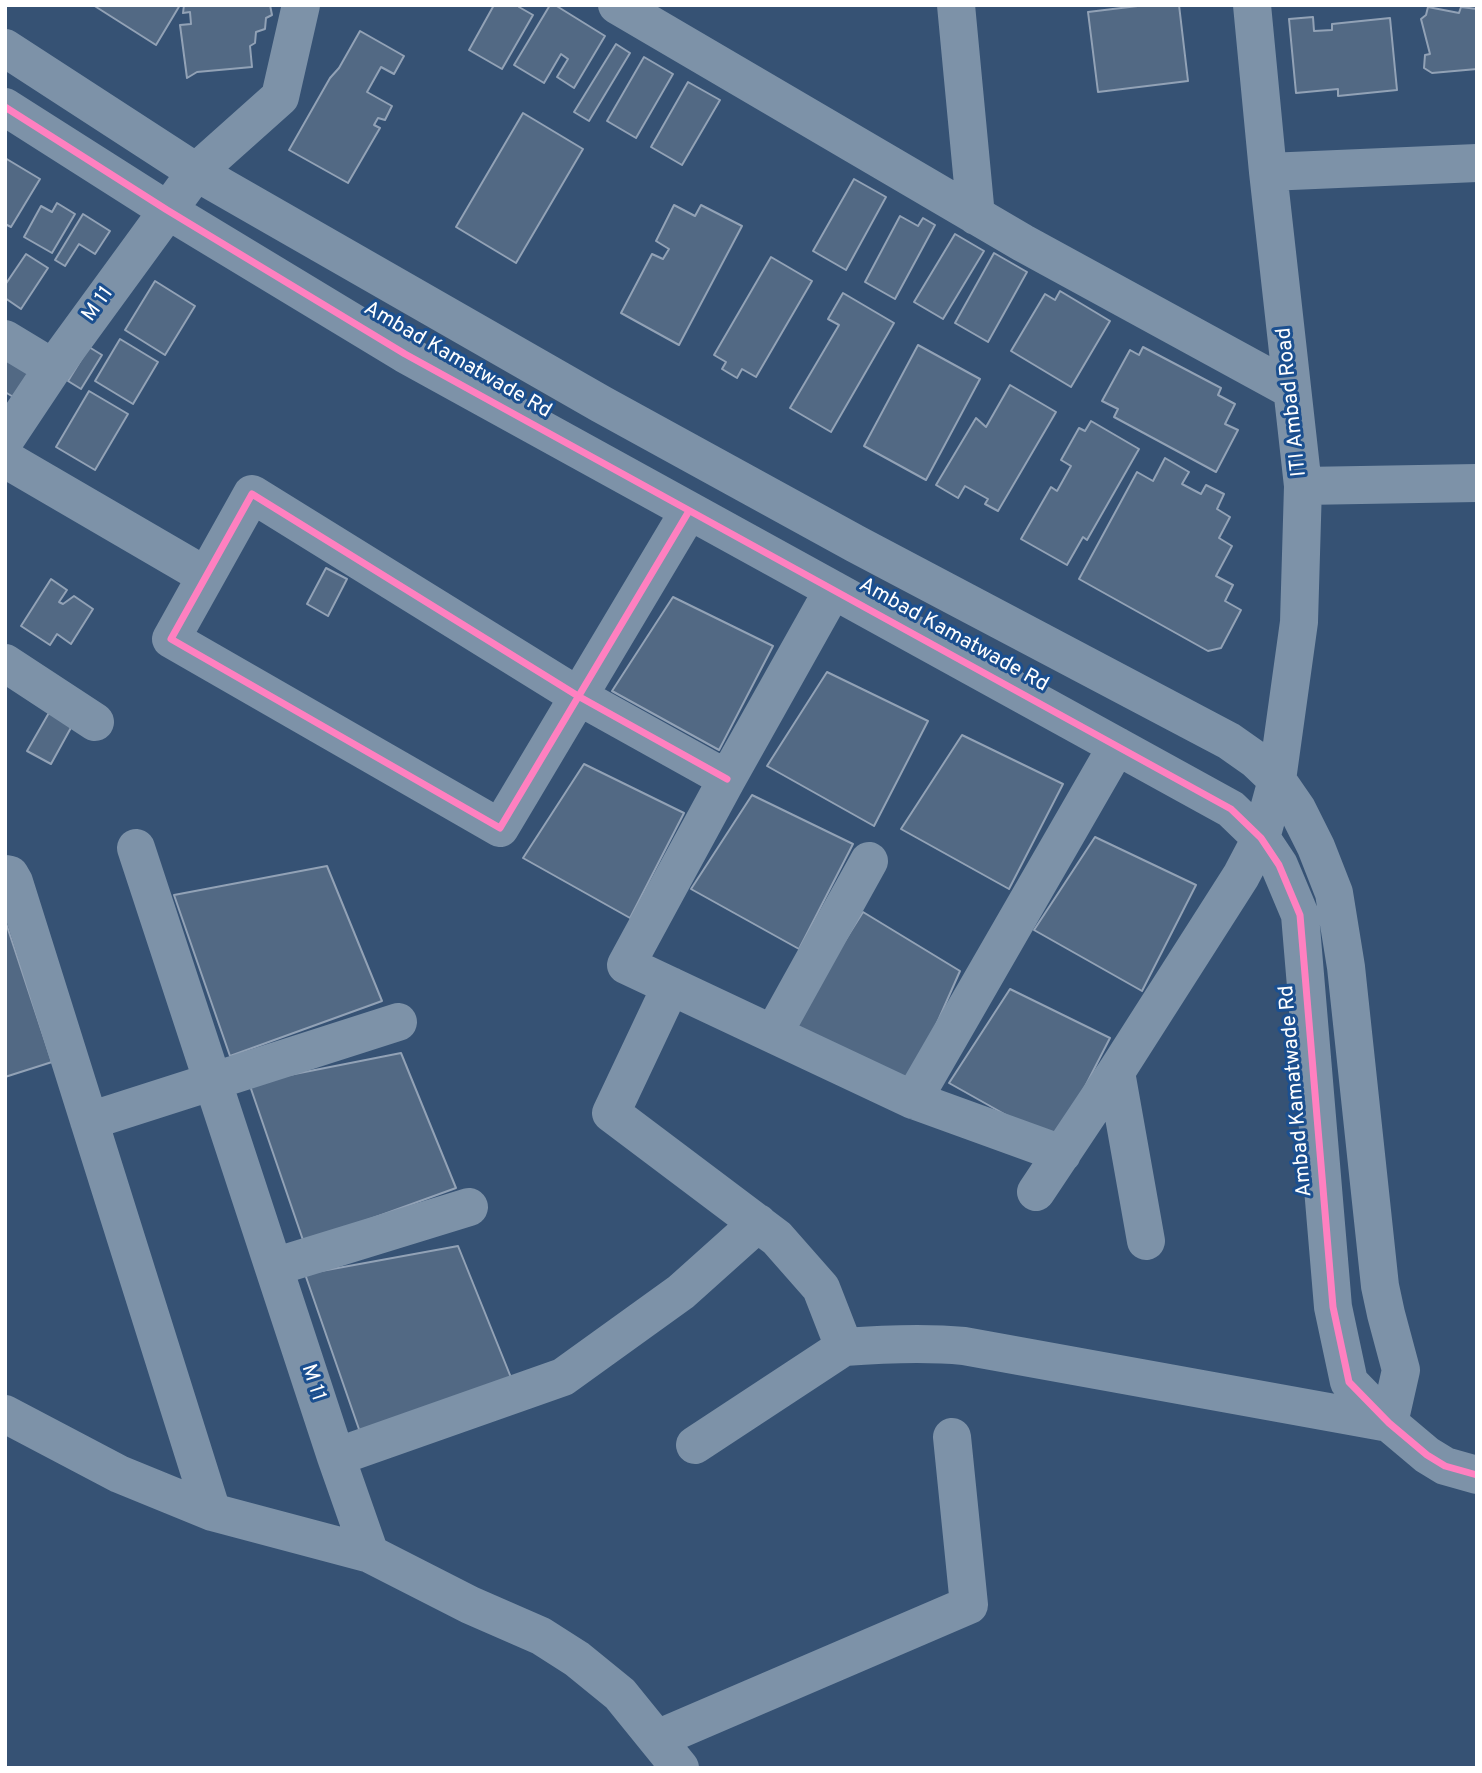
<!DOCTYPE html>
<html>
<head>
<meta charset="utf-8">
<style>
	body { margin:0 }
	#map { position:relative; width:1482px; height:1773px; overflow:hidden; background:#365274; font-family:Overpass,sans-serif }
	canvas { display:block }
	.frame { position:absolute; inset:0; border:7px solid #fff; pointer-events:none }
</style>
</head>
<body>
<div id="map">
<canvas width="1482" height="1773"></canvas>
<div class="frame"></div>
</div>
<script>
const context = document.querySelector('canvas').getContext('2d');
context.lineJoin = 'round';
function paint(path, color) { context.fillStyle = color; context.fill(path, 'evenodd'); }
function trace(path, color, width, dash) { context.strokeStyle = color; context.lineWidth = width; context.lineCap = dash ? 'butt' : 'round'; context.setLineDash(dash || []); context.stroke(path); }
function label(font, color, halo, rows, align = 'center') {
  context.font = font + ' Overpass,sans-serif'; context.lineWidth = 6; context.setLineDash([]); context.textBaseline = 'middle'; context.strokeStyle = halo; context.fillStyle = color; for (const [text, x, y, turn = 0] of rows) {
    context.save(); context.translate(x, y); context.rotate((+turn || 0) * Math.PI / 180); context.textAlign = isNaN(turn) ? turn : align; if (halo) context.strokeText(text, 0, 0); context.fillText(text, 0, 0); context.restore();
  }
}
const building = new Path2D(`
	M93 5H180L156 45Z
	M270 5 272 15 266 18 265 29 256 32 255 43 250 46 252 67 197 72 187 78 180 25 191 24 190 12 183 13 184 5Z
	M494 5H520L519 7 533 15 502 69 469 50Z
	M550 5H555L605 36 574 88 557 77 568 59 561 54 544 83 514 65Z
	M1146 5H1179L1188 81 1098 92 1088 12Z
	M1428 7 1459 13 1461 7 1477 9V69L1432 73 1424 68 1425 55 1430 54 1421 19 1426 15Z
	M1313 17 1314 31 1332 30V24L1390 18 1397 90 1338 96V89L1296 93 1289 19Z
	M360 31 404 56 394 74 381 67 367 92 392 106 385 120 378 118 374 125 380 128 348 183 289 150 330 78 339 68Z
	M616 44 630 53 589 121 574 112Z
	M644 57 673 74 636 138 607 121Z
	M688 82 720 100 682 165 651 147Z
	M523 113 583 149 516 263 456 227Z
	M5 158 40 179 11 227 5 224Z
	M854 179 886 197 846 270 813 251Z
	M57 203 75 214 52 253 24 237 41 206 52 212Z
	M674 205 695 216 701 205 742 226 679 345 621 313 652 254 663 259 669 249 656 241Z
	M83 214 110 231 95 254 79 244 65 266 55 260Z
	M900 216 918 226 923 218 935 225 895 299 865 282Z
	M955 234 984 251 943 319 914 302Z
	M994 253 1027 272 988 342 955 323Z
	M26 254 48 268 21 309 5 298V285Z
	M771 257 812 281 756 377 742 369 737 378 722 369 726 362 714 355Z
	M155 281 195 306 165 355 125 330Z
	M1060 291 1110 321 1071 387 1011 351 1045 294 1055 300Z
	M843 293 894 323 831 432 790 408 839 325 828 319Z
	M120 339 158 362 133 404 95 381Z
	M918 345 980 379 926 480 864 446Z
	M89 347 102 355 81 389 68 381Z
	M1143 347 1221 388 1218 395 1235 404 1225 424 1238 430 1216 472 1114 417 1118 409 1102 401 1130 350 1139 355Z
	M5 356 30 371 15 398 5 392Z
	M1010 385 1056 412 998 511 985 504 988 499 965 486 958 498 936 485 976 418 986 427Z
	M89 391 128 414 95 470 56 447Z
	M1091 421 1139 449 1087 540 1083 537 1067 565 1021 539 1051 487 1057 491 1071 466 1061 460 1079 428 1085 431Z
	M1165 458 1189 472 1182 484 1201 494 1206 485 1224 494 1217 509 1230 517 1219 538 1232 546 1216 576 1233 585 1225 601 1241 610 1221 648 1208 651 1079 579 1137 472 1153 481Z
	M326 568 347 579 328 616 307 604Z
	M51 579 67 590 59 602 63 604 74 596 93 609 71 644 57 634 50 645 21 626Z
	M673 597 773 646 719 750 612 691Z
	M827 672 928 721 874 826 767 766Z
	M50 711 73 724 51 764 27 751Z
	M962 735 1063 784 1009 889 901 829Z
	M584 764 684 813 630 918 523 858Z
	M752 795 853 844 799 949 691 889Z
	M1095 837 1196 885 1142 991 1034 930Z
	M327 866 382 1001 230 1056 174 895Z
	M863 912 960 971 910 1084 790 1028Z
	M5 920 52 1062 5 1077Z
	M1010 989 1110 1038 1056 1143 949 1083Z
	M401 1053 456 1188 304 1243 249 1083Z
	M458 1246 512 1380 361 1435 305 1274Z`);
const minor = new Path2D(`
	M617 5 1023 243 1292 390
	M956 5 976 216
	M1252 5 1268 172
	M5 48 196 172 601 404 856 544 1229 741 1256 760 1277 780 1297 809 1316 847 1334 893 1346 967 1380 1286 1386 1314 1401 1370 1389 1423
	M5 107 167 210 405 354 1231 809 1261 838 1279 865 1300 915 1333 1307 1349 1382 1389 1423 1427 1455 1445 1466 1477 1475
	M5 339 53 368
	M5 440 53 368 196 172 280 97 301 5
	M5 459 206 576
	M1303 486 1477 483
	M689 511 500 828 171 639 252 494 578 696 727 779
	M833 590 727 779 626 965 913 1100 1117 746
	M5 663 95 722
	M136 848 336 1457 370 1554 470 1605 541 1636 577 1659 620 1694 680 1768
	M5 874 10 875 14 882 212 1512
	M671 986 611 1113 777 1238 821 1288 844 1347 695 1445
	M773 1034 869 861
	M1116 1072 1146 1241
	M913 1100 1062 1154
	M89 1121 398 1022
	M1036 1192 1116 1072 1241 876 1261 838 1277 780 1299 622 1303 486 1268 172 1477 163
	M274 1267 469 1207
	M844 1347C884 1344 924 1342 964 1346L1389 1423
	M5 1414 119 1474 212 1512 370 1554
	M336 1457 563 1377 681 1292 758 1223
	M657 1739 969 1605 952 1437`);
const cycleway = new Path2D(`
	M5 107 167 210 405 354 1231 809 1261 838 1279 865 1300 915 1333 1307 1349 1382 1389 1423 1427 1455 1445 1466 1477 1475
	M689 511 500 828 171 639 252 494 578 696 727 779`);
const streetNames = [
	["M 11",99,305,-54],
	["Ambad Kamatwade Rd",457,361,30],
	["ITI Ambad Road",1293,402,-96],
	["Ambad Kamatwade Rd",953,636,29],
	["Ambad Kamatwade Rd",1297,1091,-95],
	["M 11",312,1383,72]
];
paint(building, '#526984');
trace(building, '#92a2b6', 2);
trace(minor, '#7d92a8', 38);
trace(cycleway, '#ff80c0', 7);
label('21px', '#fff', '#1b4f8f', streetNames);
</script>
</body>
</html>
